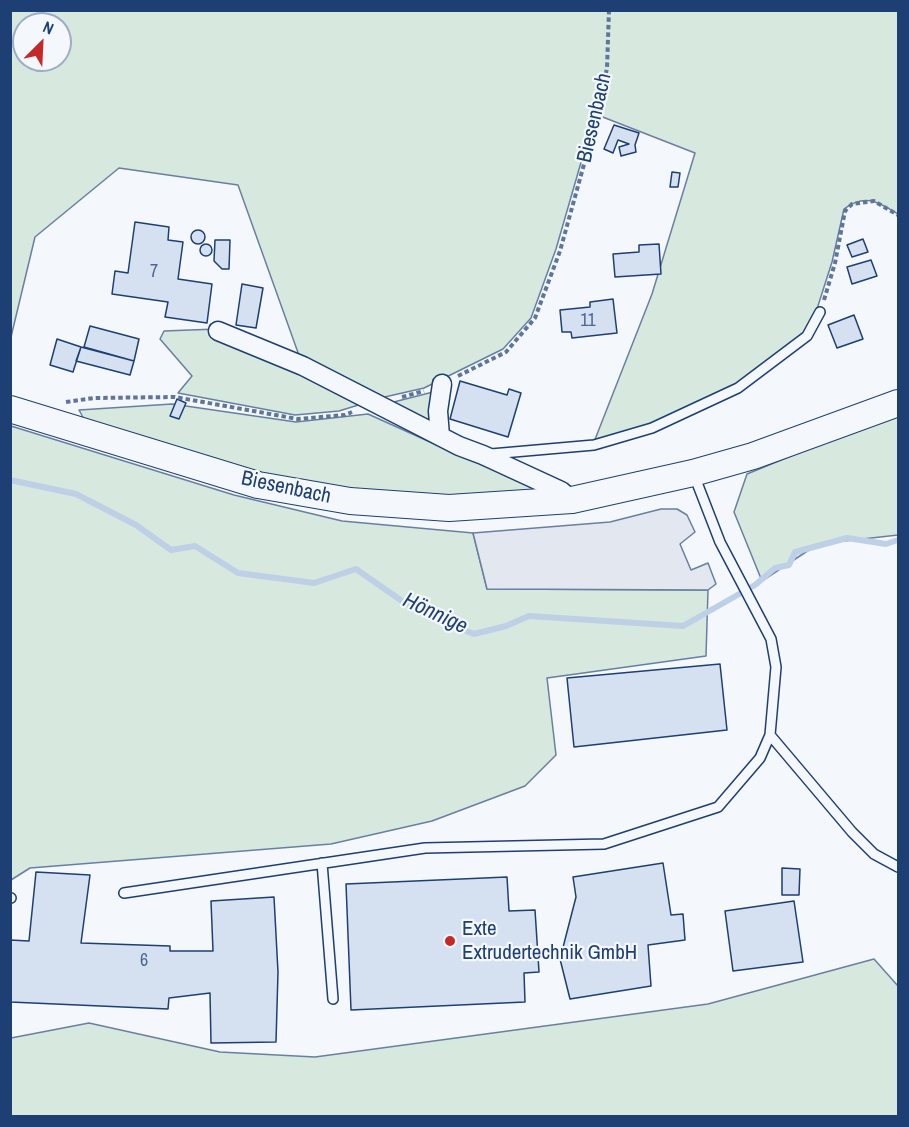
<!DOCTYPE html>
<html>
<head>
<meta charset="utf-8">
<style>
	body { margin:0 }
	#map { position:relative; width:909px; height:1127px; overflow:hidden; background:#f4f7fb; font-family:"Archivo Narrow",sans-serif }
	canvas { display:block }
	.frame { position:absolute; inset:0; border:12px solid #1d3f73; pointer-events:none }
	.north { position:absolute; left:12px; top:12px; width:60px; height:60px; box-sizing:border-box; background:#f4f7fb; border:2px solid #9eadc5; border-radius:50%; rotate:24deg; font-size:16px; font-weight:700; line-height:24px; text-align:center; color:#1d3f73 }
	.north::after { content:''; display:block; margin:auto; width:21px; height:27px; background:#c62828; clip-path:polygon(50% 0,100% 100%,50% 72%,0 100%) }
</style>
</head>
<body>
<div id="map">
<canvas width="909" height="1127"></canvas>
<div class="frame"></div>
<div class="north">N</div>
</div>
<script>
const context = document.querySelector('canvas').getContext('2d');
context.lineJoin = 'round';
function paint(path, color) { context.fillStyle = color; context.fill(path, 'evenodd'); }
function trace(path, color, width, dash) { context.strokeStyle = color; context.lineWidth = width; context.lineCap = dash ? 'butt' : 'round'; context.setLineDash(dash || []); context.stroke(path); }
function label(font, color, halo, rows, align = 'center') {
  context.font = font + ' "Archivo Narrow",sans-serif'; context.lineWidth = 4.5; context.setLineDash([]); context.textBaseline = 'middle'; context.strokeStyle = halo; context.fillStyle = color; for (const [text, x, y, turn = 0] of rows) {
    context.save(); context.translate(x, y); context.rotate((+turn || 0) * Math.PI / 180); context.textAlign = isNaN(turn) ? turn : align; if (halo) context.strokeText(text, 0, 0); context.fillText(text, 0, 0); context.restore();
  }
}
const green = new Path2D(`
	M11 11H898V214C878 202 865 193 844 209L832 262 816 312 804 335 736 384 651 426 594 442 652 294 695 153 595 114 556 249 531 318 503 349 424 388 376 399 301 361 238 185 119 168 35 237 11 337ZM24 24H60V60H24Z
	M217 329 368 402 339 411 295 415 178 393 192 376 160 339 164 331Z
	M433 392 434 430 386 404Z
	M172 404 296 422 368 414 470 460 531 484 536 493 444 495 354 489 258 473 85 421 79 410Z
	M898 412V535L818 544 762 581 734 512 747 474Z
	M11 426 234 495 342 521 473 533 487 589 708 590 706 656 547 678 556 755 525 786 432 821 331 844 30 868 11 880Z
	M874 959 898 986V1116H11V1038L89 1023 220 1052 315 1057 708 1004Z`);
const parking = new Path2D(`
	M661 509H677L687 515 695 532 680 544 691 570 708 563 716 584 708 590 487 589 473 533 610 522Z`);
const stream = new Path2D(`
	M10 480 76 494 136 525 171 550 195 546 238 573 314 583 356 569 402 601 441 621 474 634 506 626 529 616 683 626 755 585 775 568 789 565 795 552 847 538 886 544 898 540`);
const building = new Path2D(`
	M614 125 639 133 635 145 636 152 621 156 619 147 629 144 618 140 613 153 604 149Z
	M672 172 680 173 678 187H670Z
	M135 222 169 227 168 240 183 242 178 279 212 284 207 323 165 317 168 302 112 294 115 271 128 273Z
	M191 237a7 7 0 1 1 14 0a7 7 0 1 1-14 0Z
	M863 239 868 252 852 257 847 245Z
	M215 240H230L229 269H222L214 261Z
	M200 250a6 6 0 1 1 12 0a6 6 0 1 1-12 0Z
	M659 244 661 274 615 277 613 254 639 252V245Z
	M871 260 877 276 852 284 847 267Z
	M242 284 263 288 256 328 236 325Z
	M613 299 617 333 572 338 571 332H562L560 310 590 307V302Z
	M854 315 863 339 837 348 828 325Z
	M90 326 139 339 134 361 84 347Z
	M57 339 81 347 73 372 50 365Z
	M81 347 134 361 130 375 76 361Z
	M460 381 507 395 509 389 521 393 508 437 450 419Z
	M177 399 186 403 179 419 170 416Z
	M720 664 727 730 574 747 567 678Z
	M663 863 671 915 683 914 685 940 648 945 651 986 570 999 560 959 576 897 573 877Z
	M782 868 800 869 799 895H782Z
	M36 872 90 875 81 943 170 946V951H213L211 901 274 897 278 972 276 1042 211 1043 210 993 169 998 168 1009 10 1002V940L29 941Z
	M507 877 509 911 535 910 539 972 524 973 525 1002 351 1010 346 884Z
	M794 901 803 962 733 971 725 911Z`);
const path = new Path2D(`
	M824 300 835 263 845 211 852 204 874 201 898 215
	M458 376 506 352 535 318 560 251 596 121 607 68 609 10
	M402 397 424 391
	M66 402 94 398 175 397 298 419 345 415 352 412`);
const lane = new Path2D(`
	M491 454 594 445 652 428 738 388 807 336 820 312
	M770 735 852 832 874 854 898 867
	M322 863 333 999
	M124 893 425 848 604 844 718 807 760 758 770 735 776 667 771 639 720 542 694 475
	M10 898H11`);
const street = new Path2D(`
	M218 331 303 366 459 446 483 455 561 491 572 500
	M440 436 438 411 442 384`);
const secondary = new Path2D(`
	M10 409 258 485 350 501 449 508 572 500 693 473 753 456 898 403`);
const markers = [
	[450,941,6,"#c62828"]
];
const numberNames = [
	["7",154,272],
	["11",588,321],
	["6",144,961]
];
const streetNames = [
	["Biesenbach",595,118,-77],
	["Biesenbach",286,488,12]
];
const poiNames = [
	["Exte",462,929],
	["Extrudertechnik GmbH",462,953]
];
const waterNames = [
	["Hönnige",435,614,25]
];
paint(green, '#d7e8df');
trace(green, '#687fa3', 1.5);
paint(parking, '#e3e8f0');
trace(parking, '#687fa3', 1.5);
trace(stream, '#bed0e5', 6);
paint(building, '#d5e0f0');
trace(building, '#1d3f73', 1.5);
trace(lane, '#1d3f73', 12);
trace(street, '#1d3f73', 21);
trace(secondary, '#1d3f73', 28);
trace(path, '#5e769c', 4, [4.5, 3]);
trace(lane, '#f4f7fb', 9);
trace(street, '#f4f7fb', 18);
trace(secondary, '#f4f7fb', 26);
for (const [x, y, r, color] of markers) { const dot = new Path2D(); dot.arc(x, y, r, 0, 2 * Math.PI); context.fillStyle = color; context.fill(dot); trace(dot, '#f4f7fb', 2); }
label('18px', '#4b6792', null, numberNames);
label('21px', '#1d3f73', '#f4f7fb', streetNames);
label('21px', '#1d3f73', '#f4f7fb', poiNames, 'left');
label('italic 22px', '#1d3f73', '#f4f7fb', waterNames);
</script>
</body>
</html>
